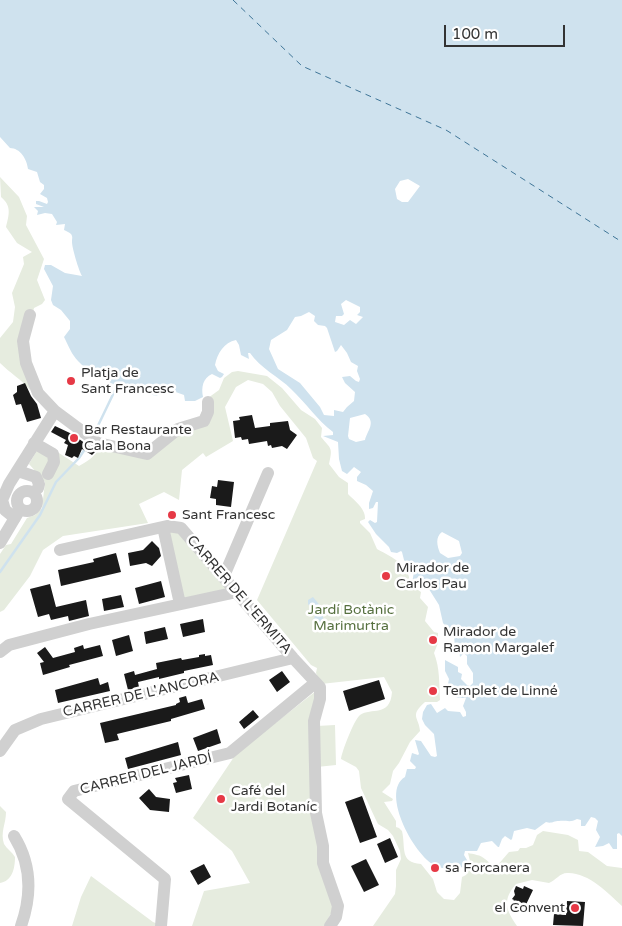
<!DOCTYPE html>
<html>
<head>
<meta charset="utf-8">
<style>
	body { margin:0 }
	#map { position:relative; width:622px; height:926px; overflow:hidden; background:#fff; font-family:"Varela Round",sans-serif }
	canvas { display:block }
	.scale { position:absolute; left:444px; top:25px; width:121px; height:22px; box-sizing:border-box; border:2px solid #333; border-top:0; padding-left:6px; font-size:15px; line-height:18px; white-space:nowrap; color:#333; -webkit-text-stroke:4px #fff; paint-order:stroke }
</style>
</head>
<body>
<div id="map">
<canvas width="622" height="926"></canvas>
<div class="scale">100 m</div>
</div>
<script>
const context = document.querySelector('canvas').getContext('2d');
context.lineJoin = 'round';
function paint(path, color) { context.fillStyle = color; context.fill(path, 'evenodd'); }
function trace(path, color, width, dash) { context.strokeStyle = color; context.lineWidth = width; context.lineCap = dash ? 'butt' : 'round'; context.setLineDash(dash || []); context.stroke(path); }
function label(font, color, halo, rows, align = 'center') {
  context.font = font + ' "Varela Round",sans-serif'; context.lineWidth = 5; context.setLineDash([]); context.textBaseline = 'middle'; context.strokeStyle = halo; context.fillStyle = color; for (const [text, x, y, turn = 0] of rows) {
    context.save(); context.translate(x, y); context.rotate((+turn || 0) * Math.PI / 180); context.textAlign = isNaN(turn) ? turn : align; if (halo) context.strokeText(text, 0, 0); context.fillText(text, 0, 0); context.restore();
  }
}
const green = new Path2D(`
	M0 177 19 197 27 216 26 225 44 259 37 280 45 300 42 304 34 308 26 343 30 390C21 379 10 373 0 363V338L13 322 15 307 12 293 24 264 23 257 32 252 17 243 6 227C9 215 12 206 1 197Z
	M238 371 267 376 282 388 301 410 315 419 322 428 321 437C331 449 333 447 329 464L339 477 348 483V494C354 500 366 509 365 519L360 521V523L370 533 377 549C393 558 413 566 409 587L415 588 421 592 420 598 428 607 425 621 434 632 438 633V643L434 653C440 668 439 683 440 700L437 702H425C409 716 419 717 420 731L410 742 399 763 393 771 390 784 382 792 393 799 392 801 384 802 396 821V827L399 828 402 831C406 848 399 862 421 864L433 879 437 892 444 899 454 900 460 893 462 877 466 875 471 865 468 853C473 854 481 855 485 859 490 862 490 866 496 867L509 852 518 851 520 848H526L533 845 537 835 543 831 568 835 578 840 579 851 588 852 607 866 622 868V906C608 893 588 872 567 873 560 873 556 880 549 883L532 880 516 884C502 900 506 910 517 926H373L395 894 396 886V870L401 859 400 851 393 836 388 830 378 824 376 820 361 788 359 771 356 767 341 759C342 751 354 720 360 715 371 707 390 718 392 692L384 677 321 684 316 673 317 668 311 665 257 600 317 461 313 458 306 438 280 406 272 392 263 384 248 380 236 387 225 407 233 441 206 457 203 453 182 470 179 500 164 492 139 504 148 523 63 536 43 550 30 576 4 610 0 612V554L6 545 11 544 27 518 35 515 42 508 45 482 29 464 42 442 79 466C90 460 97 455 102 443L148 450 199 418 208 398 219 390 224 378 232 372Z
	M167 526H173L237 592 180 604Z
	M316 691 310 730 334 908 324 926H192L204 891 250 883 232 851 193 818 236 754Z
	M335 725 336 765 317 767V726Z
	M0 806 6 812C6 824 0 832 4 844 7 849 12 852 15 857 15 869 12 881 0 883Z
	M91 876 153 922 163 926H72L81 897Z`);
const water = new Path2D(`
	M0 0H622V836L619 833 617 834V849H613L609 843 603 846 595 847 600 837 596 830 598 821 595 818 591 817 585 826H581V820L577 819C570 823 567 820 559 821 553 821 552 824 546 822L535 830 527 828 514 831 512 839 511 840 505 836 502 839 499 847H498L492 841 481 843 477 851H465L464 855 467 860 469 865C458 869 449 870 438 867 416 860 379 792 405 777L407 769H415L416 767 410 761 412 753 418 755 419 754 415 740 421 741 431 756 435 757 437 756 434 734 425 725 422 719 423 712 427 705 431 704 437 713 445 708 448 711 460 712 463 717 466 716V712L463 706 466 698C458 698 452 698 447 690L451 687 448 684 449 679 445 671V660L458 667V672L462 674 461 679 467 685 470 686 473 683V673L467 664V656L464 653 460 657 459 651 455 647 454 636 443 623 439 605 427 586 423 585V588L421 586 420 577 419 576 412 583 414 572 404 560 402 552 401 551 397 553 391 552 389 547 376 534 368 522 370 520 375 523 377 522 378 502H376L373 508 369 509V503L373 491 366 485 357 481V477L361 472 354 467 347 474 342 471 339 459 338 442 323 436 333 435V432C317 420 306 403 291 389 279 377 260 368 250 353H248L249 359 241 355 239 345 236 340C224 342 217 354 215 365L218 371 224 374 222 377 220 378 212 374C203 378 201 387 203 397L195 401H185L184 395 170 390 161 391 157 396C128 390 99 383 78 361 72 355 68 345 64 337L70 329V321L61 310 53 305 51 300 53 286 44 269 45 265H51L65 273 82 276C79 271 72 248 72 242 72 238 73 237 71 234 69 232 66 231 64 230L65 224 56 225 57 222 52 214 45 213 37 215 38 211 34 207H44L36 204V201H39L47 204 48 202 47 198 40 194 44 189V185L40 182 37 172 28 169C27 159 20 148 10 148L0 137ZM408 179 420 186 408 202H402L397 199 395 189 400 181ZM346 300 360 307V312L357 315 363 317 356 324 350 320 344 325 335 322 336 316H342L344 314 341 304ZM309 312 315 316 314 321 318 325 325 326 327 328 335 352 337 351 341 345 347 353 351 362 358 366 357 371 360 379 359 382 356 381 350 376 342 377 345 383 355 392 354 401 347 407 343 412 334 410V416L324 415 320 407 300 383 278 369 269 349 271 340 287 330 295 317 301 316ZM365 414C377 422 367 431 365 440L356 442 349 439 348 436 350 418ZM442 532 459 541 462 553 460 556 448 558 440 553C437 546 435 537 442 532Z
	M313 597 323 609V618L326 620V625L324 627 317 623H312L315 616 312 609 308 604V600Z`);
const stream = new Path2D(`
	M94 434 117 386
	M0 572 40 515 56 482 79 458 85 449`);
const ferry = new Path2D(`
	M233 0 302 66 446 130 622 242`);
const building = new Path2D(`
	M25 383 31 396 37 404 41 418 27 422 21 404 16 405 13 395 17 392V386Z
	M252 415 255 428 270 426V423L288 421 290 430 297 435 287 449 282 446 272 448 271 445 268 446 267 441 249 444 248 439 242 440 241 437 235 438 233 421 240 420 239 417Z
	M55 426 72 434 96 451 92 455 82 449 78 458 74 456 72 458 65 455 68 445 64 443 66 440 51 432Z
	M218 480 234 482 231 507 216 505V499L210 498 212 486 217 487Z
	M152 541 159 548 161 556 152 566 146 563 130 566 128 553 143 550Z
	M116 553 121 572 61 586 58 570 94 562 93 559Z
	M161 581 165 597 139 604 135 588Z
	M50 584 56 607 86 600 89 616 69 621 68 616 51 620 49 614 38 617 30 589Z
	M121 595 124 607 104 611 102 599Z
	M203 619 205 632 183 637 180 624Z
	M165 627 168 639 146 644 144 632Z
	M129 635 133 651 116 656 112 640Z
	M83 645 84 649 100 645 103 656 69 665 70 667 43 675 40 663 44 662 37 653 45 647 53 658 75 652 74 648Z
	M205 654V656L211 655 213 665 184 671V673L159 679V677L138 682 139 687 128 690 124 674 134 671 135 675 157 669 156 663 181 658 182 660 199 657V655Z
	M282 671 290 682 277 692 269 680Z
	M98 678 100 685 108 682 110 691 58 703 55 690Z
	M379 680 385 699 349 711 343 691Z
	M186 696 188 703 202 699 205 709 171 719V721L117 734 119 740 105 743 100 723 176 705V704L180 702 179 698Z
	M253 710 259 717 244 729 239 722Z
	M217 729 221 743 198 751 193 738Z
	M178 742 181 755 128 769 125 758Z
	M189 775 192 789 176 793 173 783 177 782 175 778Z
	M149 789 156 797 170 799 169 812 150 810 139 798Z
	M362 796 377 837 360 843 345 802Z
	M390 838 398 857 385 863 377 844Z
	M366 859 379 885 364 892 351 866Z
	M204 864 211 877 198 885 190 871Z
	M516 886 523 889 524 886 533 890 522 913 514 910 515 907 511 905 514 900 512 899 515 895 514 891Z
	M567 901 585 902 583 926 553 925 554 914 566 915Z`);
const minor = new Path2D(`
	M30 315 23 341 26 363 38 393 55 411 98 443 147 454 178 429 204 421 208 412V402
	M34 443 53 454 54 462 48 474
	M18 471 36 477 39 484 38 488
	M17 501a10 10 0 1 1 20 0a10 10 0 1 1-20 0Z
	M15 518 5 510 2 500 9 484 55 411
	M163 527 180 604
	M0 543 19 511
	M60 550 167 526 181 528 293 658 320 687V699L314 721 316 813 323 846V863L338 906 336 917 330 926
	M224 576 268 473
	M0 652 9 645 89 624 237 592
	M0 751 15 730 41 719 293 658
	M14 836C32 865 32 895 21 926
	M161 926 165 879 68 799 74 791 230 753 315 683`);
const markers = [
	[71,381,5,"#e63946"],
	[74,438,5,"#e63946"],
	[172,515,5,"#e63946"],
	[386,576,5,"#e63946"],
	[433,640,5,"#e63946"],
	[433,691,5,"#e63946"],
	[221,799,5,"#e63946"],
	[435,868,5,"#e63946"],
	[575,908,5,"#e63946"]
];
const poiNames = [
	["Platja de",81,373],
	["Sant Francesc",81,389],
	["Bar Restaurante",84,430],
	["Cala Bona",84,446],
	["Sant Francesc",182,515],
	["Mirador de",396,568],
	["Carlos Pau",396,584],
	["Mirador de",443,632],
	["Ramon Margalef",443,648],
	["Templet de Linné",443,691],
	["Café del",231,791],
	["Jardi Botaníc",231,807],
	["sa Forcanera",445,868],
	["el Convent",565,908,"right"]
];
const streetNames = [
	["CARRER DE L'ERMITA",239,595,49],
	["CARRER DE L'ANCORA",141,695,-13],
	["CARRER DEL JARDÍ",146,774,-14]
];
const parkNames = [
	["Jardí Botànic",351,610],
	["Marimurtra",351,626]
];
paint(green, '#e6ecdf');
paint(water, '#cfe2ee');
trace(stream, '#cfe2ee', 2.5);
trace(ferry, '#3f7597', 1, [6, 5]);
paint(building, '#1a1a1a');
trace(minor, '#d0d0d0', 12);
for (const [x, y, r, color] of markers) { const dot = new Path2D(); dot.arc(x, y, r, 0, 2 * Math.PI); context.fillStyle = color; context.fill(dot); trace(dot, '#fff', 2); }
label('14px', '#333', '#fff', poiNames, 'left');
label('14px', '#333', '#fff', streetNames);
label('14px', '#56703f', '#fff', parkNames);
</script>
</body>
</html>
